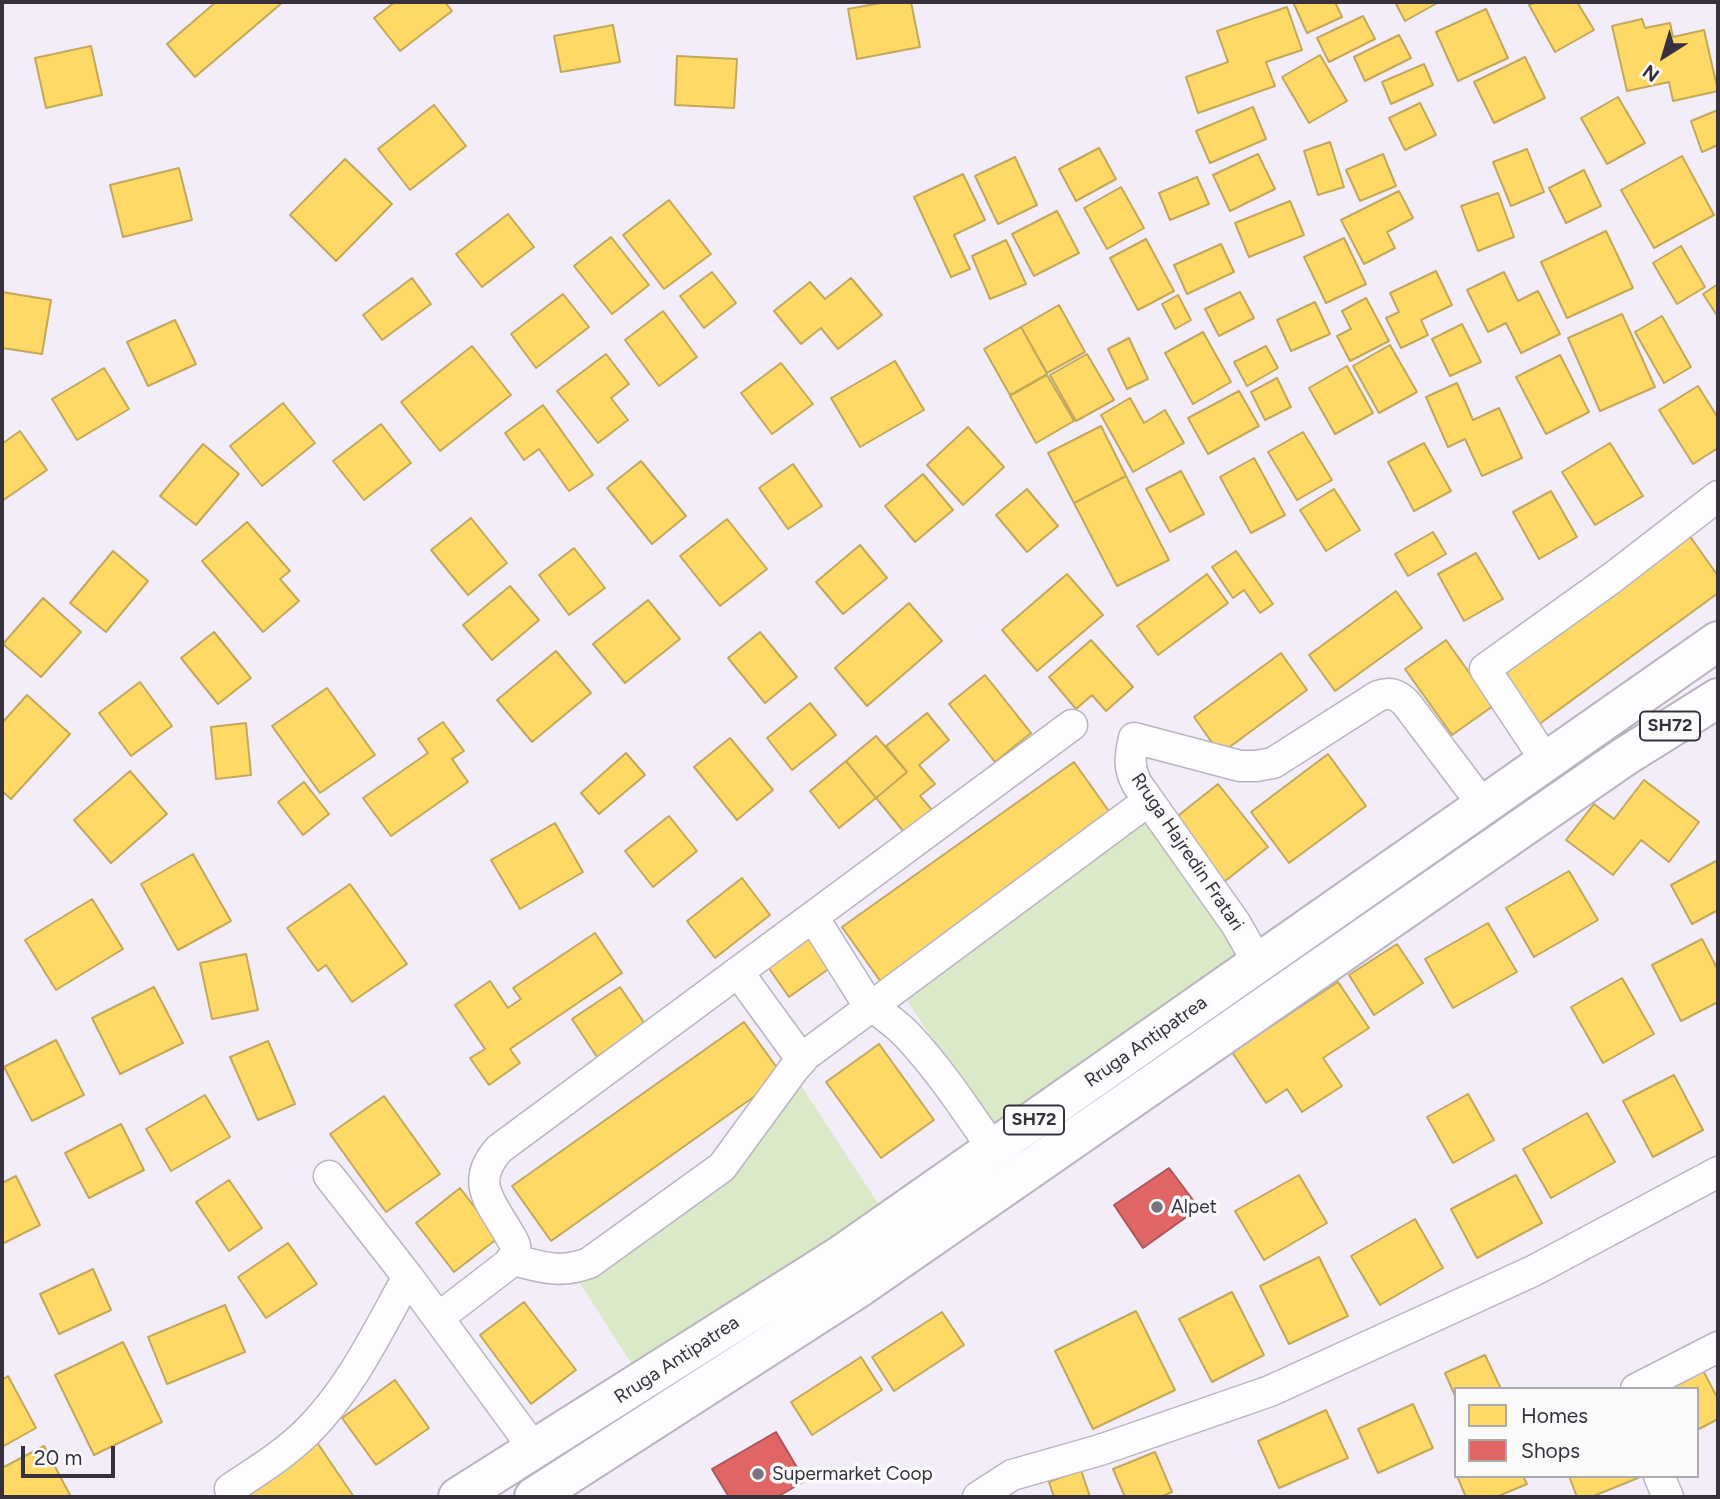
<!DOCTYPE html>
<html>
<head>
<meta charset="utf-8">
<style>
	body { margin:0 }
	#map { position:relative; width:1720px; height:1499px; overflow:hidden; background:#f2edf8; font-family:Figtree,sans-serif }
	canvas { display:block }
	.frame { position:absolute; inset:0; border:4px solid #37313e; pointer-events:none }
	.legend { position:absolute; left:1454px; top:1387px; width:245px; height:91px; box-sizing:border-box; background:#fafafa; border:2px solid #acaaaf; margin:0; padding:9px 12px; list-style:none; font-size:21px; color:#37313e }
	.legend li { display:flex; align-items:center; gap:14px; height:35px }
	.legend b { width:35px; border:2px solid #acaaaf }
	.north { position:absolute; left:1629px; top:21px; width:70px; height:70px; -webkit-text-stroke:5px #fafafa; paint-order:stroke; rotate:217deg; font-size:19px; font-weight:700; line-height:28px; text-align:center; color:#37313e }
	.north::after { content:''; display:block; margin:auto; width:24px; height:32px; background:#37313e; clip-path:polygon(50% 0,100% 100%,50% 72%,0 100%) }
	.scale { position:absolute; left:21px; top:1446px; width:94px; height:32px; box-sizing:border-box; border:4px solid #37313e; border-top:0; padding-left:9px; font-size:21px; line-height:24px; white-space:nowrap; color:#37313e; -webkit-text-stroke:5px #fafafa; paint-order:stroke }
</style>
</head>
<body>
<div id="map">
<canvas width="1720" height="1499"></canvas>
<div class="frame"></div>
<ul class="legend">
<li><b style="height:19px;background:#ffd966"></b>Homes</li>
<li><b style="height:19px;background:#e06666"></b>Shops</li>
</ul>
<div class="north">N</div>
<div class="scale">20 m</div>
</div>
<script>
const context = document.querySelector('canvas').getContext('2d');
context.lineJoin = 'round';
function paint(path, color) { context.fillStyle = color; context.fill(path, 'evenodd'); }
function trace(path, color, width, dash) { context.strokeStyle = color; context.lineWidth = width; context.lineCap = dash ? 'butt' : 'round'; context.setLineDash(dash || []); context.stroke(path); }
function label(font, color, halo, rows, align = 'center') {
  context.font = font + ' Figtree,sans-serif'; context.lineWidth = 7; context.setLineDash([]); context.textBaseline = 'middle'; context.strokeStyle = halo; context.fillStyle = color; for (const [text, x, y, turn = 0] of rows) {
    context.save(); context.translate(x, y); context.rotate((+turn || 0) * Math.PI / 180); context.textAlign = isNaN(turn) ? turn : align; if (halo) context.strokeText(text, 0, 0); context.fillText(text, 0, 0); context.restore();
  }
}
const green = new Path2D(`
	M1145 812 1241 956 992 1127 903 995Z
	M796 1078 883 1211 638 1374 576 1277 734 1166Z`);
const homes = new Path2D(`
	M216 2H283L195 77 167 44Z
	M395 2H445L452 11 400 51 374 18Z
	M886 2H911L920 47 857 59 848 9Z
	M1293 2H1335L1342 17 1307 33Z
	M1395 2H1439L1405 21Z
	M1536 2H1577L1594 30 1555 52 1529 5Z
	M1287 7 1302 50 1266 62 1275 86 1198 113 1186 77 1228 62 1217 31Z
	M1486 9 1508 58 1458 81 1436 32Z
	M1363 16 1375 39 1329 62 1317 38Z
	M1642 19 1645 28 1670 23 1673 37 1704 30 1718 91 1673 101 1669 82 1627 91 1612 26Z
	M613 25 620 62 561 72 554 36Z
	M1399 35 1411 58 1365 81 1354 57Z
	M91 46 102 95 46 108 35 58Z
	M1320 55 1347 101 1309 123 1282 77Z
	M677 56 737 59 734 108 675 105Z
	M1525 57 1545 98 1494 123 1474 82Z
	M1424 64 1433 85 1391 104 1382 82Z
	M1618 97 1645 143 1607 164 1581 118Z
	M1420 103 1436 135 1405 150 1389 118Z
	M434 105 466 146 410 190 378 149Z
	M1253 107 1266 139 1210 163 1196 131Z
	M1718 110V145L1702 152 1691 121Z
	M1330 142 1344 187 1318 195 1304 151Z
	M1099 148 1116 179 1076 201 1059 169Z
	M1527 149 1544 192 1511 206 1493 162Z
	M1258 154 1275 189 1230 211 1213 175Z
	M1383 154 1396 186 1360 201 1346 170Z
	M1682 156 1714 215 1654 248 1621 190Z
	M1015 157 1037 205 998 224 975 176Z
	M345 159 392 204 336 261 290 215Z
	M179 168 192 220 123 237 110 185Z
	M1584 170 1601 206 1566 223 1549 188Z
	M963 174 985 220 954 235 970 269 951 277 914 197Z
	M1197 177 1209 204 1170 220 1159 193Z
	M1121 187 1144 228 1107 249 1084 208Z
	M1399 191 1413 218 1387 232 1395 248 1364 264 1341 220Z
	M1498 193 1514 237 1478 251 1461 206Z
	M669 200 711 254 664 289 623 235Z
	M1290 201 1304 235 1249 257 1235 223Z
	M1057 211 1079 253 1034 276 1012 234Z
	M508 214 534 247 482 287 456 254Z
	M1606 231 1633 288 1567 318 1541 262Z
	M611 237 649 285 612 314 574 266Z
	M1344 238 1366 284 1326 303 1304 257Z
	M1146 239 1174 291 1138 310 1110 258Z
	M1006 240 1026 284 990 299 972 256Z
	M1221 244 1234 272 1187 294 1174 265Z
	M1681 246 1705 287 1677 304 1653 263Z
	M1436 271 1452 305 1421 320 1428 335 1401 348 1386 318 1399 312 1390 293Z
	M712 272 736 303 704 328 680 296Z
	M1504 272 1518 301 1538 291 1560 334 1521 353 1506 323 1488 332 1467 290Z
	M412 278 431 304 382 340 363 315Z
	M851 278 882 315 838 349 821 328 801 344 774 311 810 282 825 299Z
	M1718 284V317L1703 294Z
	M2 292 51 300 42 354 2 348Z
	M1240 292 1254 318 1219 336 1205 309Z
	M563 294 589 327 536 368 511 334Z
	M1178 295 1191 320 1175 329 1162 304Z
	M1366 298 1389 341 1350 361 1337 336 1351 329 1342 311Z
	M1315 302 1330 334 1291 351 1277 320Z
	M1059 305 1085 352 1047 373 1021 327Z
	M663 311 697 357 659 386 625 340Z
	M1622 314 1655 387 1600 411 1568 338Z
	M1662 316 1691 367 1664 383 1635 332Z
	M175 320 196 364 148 386 127 342Z
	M1462 324 1481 362 1450 376 1432 339Z
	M1021 327 1047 374 1010 395 984 349Z
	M1203 332 1231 382 1193 404 1165 353Z
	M1129 338 1148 379 1127 389 1108 349Z
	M1390 345 1417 392 1379 413 1353 366Z
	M472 346 511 395 440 451 401 402Z
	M1266 346 1278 368 1247 386 1234 362Z
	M606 354 629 384 611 398 628 420 598 443 557 391Z
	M1087 354 1114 400 1076 421 1050 375Z
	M1560 355 1589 412 1546 434 1516 377Z
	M895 361 924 410 860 447 831 398Z
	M781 363 813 404 772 434 741 393Z
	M1347 366 1373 413 1335 434 1309 388Z
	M104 368 129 409 77 440 52 399Z
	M1047 375 1074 421 1036 443 1010 396Z
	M1277 378 1291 407 1265 420 1251 392Z
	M1457 383 1473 420 1499 408 1522 458 1482 476 1465 439 1448 447 1426 397Z
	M1698 386 1718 418V448L1693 464 1659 410Z
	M1239 391 1259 426 1208 454 1188 418Z
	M1130 398 1144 423 1165 410 1184 443 1133 472 1101 415Z
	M283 403 315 443 262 486 230 446Z
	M543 405 593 475 569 491 539 449 524 460 505 433Z
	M381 424 411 463 364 500 333 461Z
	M1101 426 1126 476 1074 503 1048 453Z
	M968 427 1004 467 963 505 927 465Z
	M20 431 47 470 2 501V444Z
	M1303 432 1332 480 1297 500 1268 452Z
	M1424 443 1451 491 1414 511 1388 462Z
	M1610 443 1643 496 1595 525 1562 472Z
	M203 444 239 474 196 525 160 496Z
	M1254 458 1285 515 1251 533 1220 477Z
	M641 461 686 516 652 544 607 488Z
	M793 464 822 506 788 529 759 488Z
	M1181 471 1204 514 1170 532 1146 489Z
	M923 474 953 510 915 542 885 506Z
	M1126 476 1169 560 1117 586 1074 503Z
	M1027 489 1058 526 1027 552 996 515Z
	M1334 489 1360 530 1326 551 1300 510Z
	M1551 491 1577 537 1539 559 1513 512Z
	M471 518 507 563 468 595 431 550Z
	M727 519 767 569 720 606 680 556Z
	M247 522 290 571 280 579 299 601 263 632 202 561Z
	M1433 532 1446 554 1408 576 1395 554Z
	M1689 535 1718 576V593L1538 725 1500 673Z
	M860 545 887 578 843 614 816 582Z
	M574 548 605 588 569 615 539 575Z
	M113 551 148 581 106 632 70 603Z
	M1236 551 1273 604 1260 613 1244 590 1233 598 1212 567Z
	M1476 553 1503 599 1464 621 1438 574Z
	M1067 574 1103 615 1037 671 1002 630Z
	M1207 574 1228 603 1158 655 1137 626Z
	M510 586 539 620 492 660 463 625Z
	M1396 591 1422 628 1335 691 1309 655Z
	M43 598 81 632 41 677 3 644Z
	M648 600 680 639 625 683 593 644Z
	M909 603 942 641 867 706 835 668Z
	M214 632 251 678 218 704 181 658Z
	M760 632 797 677 765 703 728 658Z
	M1091 640 1133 687 1106 711 1092 695 1076 709 1049 677Z
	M1446 640 1493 706 1452 735 1405 669Z
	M556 651 591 693 532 742 497 700Z
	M1281 653 1307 690 1220 754 1194 717Z
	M985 675 1031 733 995 762 949 704Z
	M140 682 172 726 131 756 99 713Z
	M327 688 375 755 320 793 272 726Z
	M27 695 70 734 11 799 2 791V723Z
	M810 703 836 735 792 770 767 738Z
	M927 713 949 740 919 765 935 784 920 796 932 810 904 832 876 798 907 772 886 746Z
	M443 722 464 751 452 759 468 782 391 836 363 798 428 753 418 739Z
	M246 723 251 775 216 779 211 727Z
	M876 736 907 772 876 798 846 761Z
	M730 738 773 790 737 820 694 767Z
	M626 753 645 775 599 814 581 793Z
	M1328 754 1366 806 1289 863 1251 812Z
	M846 761 876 798 839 828 810 791Z
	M1074 762 1113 817 881 982 842 927Z
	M130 771 167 814 111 863 74 820Z
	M1644 780 1699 822 1669 862 1641 840 1613 875 1566 840 1594 804 1614 819Z
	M304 782 329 814 303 835 278 802Z
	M1218 784 1268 847 1224 882 1174 819Z
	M669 816 697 851 653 887 625 851Z
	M555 823 583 872 520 909 491 860Z
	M193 854 231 921 178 950 141 884Z
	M1718 860V910L1692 924 1671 885Z
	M1569 871 1598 920 1534 957 1506 908Z
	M742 878 770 915 715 958 687 921Z
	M350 884 407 964 352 1002 326 965 318 971 287 928Z
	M92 899 123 949 56 990 25 940Z
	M1488 923 1517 972 1453 1008 1425 959Z
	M595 933 622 973 510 1049 520 1063 489 1085 470 1058 485 1049 455 1005 490 981 508 1008 521 999 513 988Z
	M807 935 830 968 789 997 766 964Z
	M1702 939 1718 970V1002L1681 1021 1652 965Z
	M1397 944 1423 983 1374 1015 1349 975Z
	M246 954 258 1010 212 1019 200 963Z
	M1622 978 1654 1034 1603 1063 1571 1007Z
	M1338 982 1369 1028 1323 1058 1342 1086 1302 1112 1287 1089 1266 1103 1232 1052Z
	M154 987 183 1043 120 1074 92 1018Z
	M620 987 645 1024 597 1057 572 1019Z
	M744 1022 783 1076 551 1241 512 1186Z
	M56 1040 84 1095 32 1121 4 1067Z
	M268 1041 295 1104 258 1120 230 1057Z
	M879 1044 934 1120 881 1158 826 1082Z
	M1674 1075 1703 1130 1653 1157 1623 1101Z
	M1468 1094 1494 1140 1453 1163 1427 1117Z
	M205 1095 230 1137 171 1171 146 1129Z
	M384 1096 440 1174 386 1212 330 1134Z
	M1587 1113 1615 1162 1551 1198 1523 1149Z
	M121 1124 144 1170 89 1198 65 1153Z
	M1299 1175 1327 1223 1264 1260 1235 1211Z
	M1516 1175 1542 1223 1477 1258 1451 1209Z
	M16 1176 40 1225 2 1244V1183Z
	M229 1180 262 1228 229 1251 196 1202Z
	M460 1188 498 1238 454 1272 416 1223Z
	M1415 1219 1443 1268 1380 1305 1351 1256Z
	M288 1243 317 1284 266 1318 238 1277Z
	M1319 1257 1348 1316 1289 1344 1260 1286Z
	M93 1269 111 1310 59 1334 40 1294Z
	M1232 1292 1264 1355 1212 1382 1179 1319Z
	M524 1302 576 1370 531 1404 480 1335Z
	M225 1305 245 1352 167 1384 148 1337Z
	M1136 1311 1175 1390 1093 1429 1055 1351Z
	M942 1312 964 1345 894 1391 872 1357Z
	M123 1342 162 1422 94 1455 55 1375Z
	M1485 1355 1501 1389H1456V1398L1445 1373Z
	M861 1357 882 1390 812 1435 791 1402Z
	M1697 1359 1718 1399V1419L1697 1430V1389H1649Z
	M8 1376 36 1428 2 1447V1380Z
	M395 1380 429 1428 376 1465 342 1418Z
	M1413 1404 1433 1448 1378 1473 1358 1429Z
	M1326 1410 1348 1458 1279 1488 1258 1441Z
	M316 1441 354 1497H252L246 1488Z
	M44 1446 71 1497H2V1468Z
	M1155 1452 1172 1492 1160 1497H1125L1113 1469Z
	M1081 1470 1090 1497H1054L1049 1482Z
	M1457 1476H1523L1527 1484 1496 1497H1466Z
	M1569 1476H1637L1638 1478 1591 1497H1577Z`);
const shops = new Path2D(`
	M1169 1168 1199 1208 1143 1248 1114 1205Z
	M776 1432 805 1481 777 1497H729L712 1469Z`);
const street = new Path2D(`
	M1546 761 1485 669 1612 578 1718 496
	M813 917 862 995C875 1011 893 1020 907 1035 940 1070 966 1110 993 1149
	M1258 963 1236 924 1137 784C1128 767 1130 756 1134 738L1240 766H1256L1273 763 1378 696C1390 692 1397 694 1406 703L1483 805
	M738 972 802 1060
	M329 1176 408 1277 535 1450
	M513 1260C543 1267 559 1274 589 1263L722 1167 793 1070 806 1055 1148 801
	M438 1318 507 1265 515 1255C517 1247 514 1242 509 1234 491 1202 469 1183 499 1149L1072 725
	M1636 1389 1718 1347
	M1659 1476 1668 1497
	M230 1489C257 1471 285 1454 308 1431 352 1387 378 1330 408 1277
	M978 1497 1012 1475 1100 1450 1270 1391 1533 1271 1718 1172`);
const primary = new Path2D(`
	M458 1497 841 1255 1718 641
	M534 1497 860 1287 1624 757 1718 698`);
const markers = [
	[1157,1207,7,"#78737f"],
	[758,1474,7,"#78737f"]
];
const shields = [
	[1670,726,60],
	[1034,1120,60]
];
const shieldNames = [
	["SH72",1670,726],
	["SH72",1034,1120]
];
const streetNames = [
	["Rruga Hajredin Fratari",1187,852,56],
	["Rruga Antipatrea",1146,1042,-35],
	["Rruga Antipatrea",677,1360,-33]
];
const poiNames = [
	["Alpet",1171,1207],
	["Supermarket Coop",772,1474]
];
paint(green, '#dae9c8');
paint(homes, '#ffd966');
trace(homes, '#c3a75a', 2);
paint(shops, '#e06666');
trace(shops, '#ad565a', 2);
trace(street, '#b9b4bf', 33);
trace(primary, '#b9b4bf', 42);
trace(street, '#fdfcfe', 30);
trace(primary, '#fdfcfe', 38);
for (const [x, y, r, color] of markers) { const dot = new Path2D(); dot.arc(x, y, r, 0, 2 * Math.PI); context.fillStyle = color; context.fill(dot); trace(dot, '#fafafa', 2.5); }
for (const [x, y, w] of shields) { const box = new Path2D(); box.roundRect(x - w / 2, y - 14.5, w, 29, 5); context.fillStyle = '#fafafa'; context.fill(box); trace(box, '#37313e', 2); }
label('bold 18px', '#37313e', null, shieldNames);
label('19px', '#37313e', '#fafafa', streetNames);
label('19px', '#37313e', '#fafafa', poiNames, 'left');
</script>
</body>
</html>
